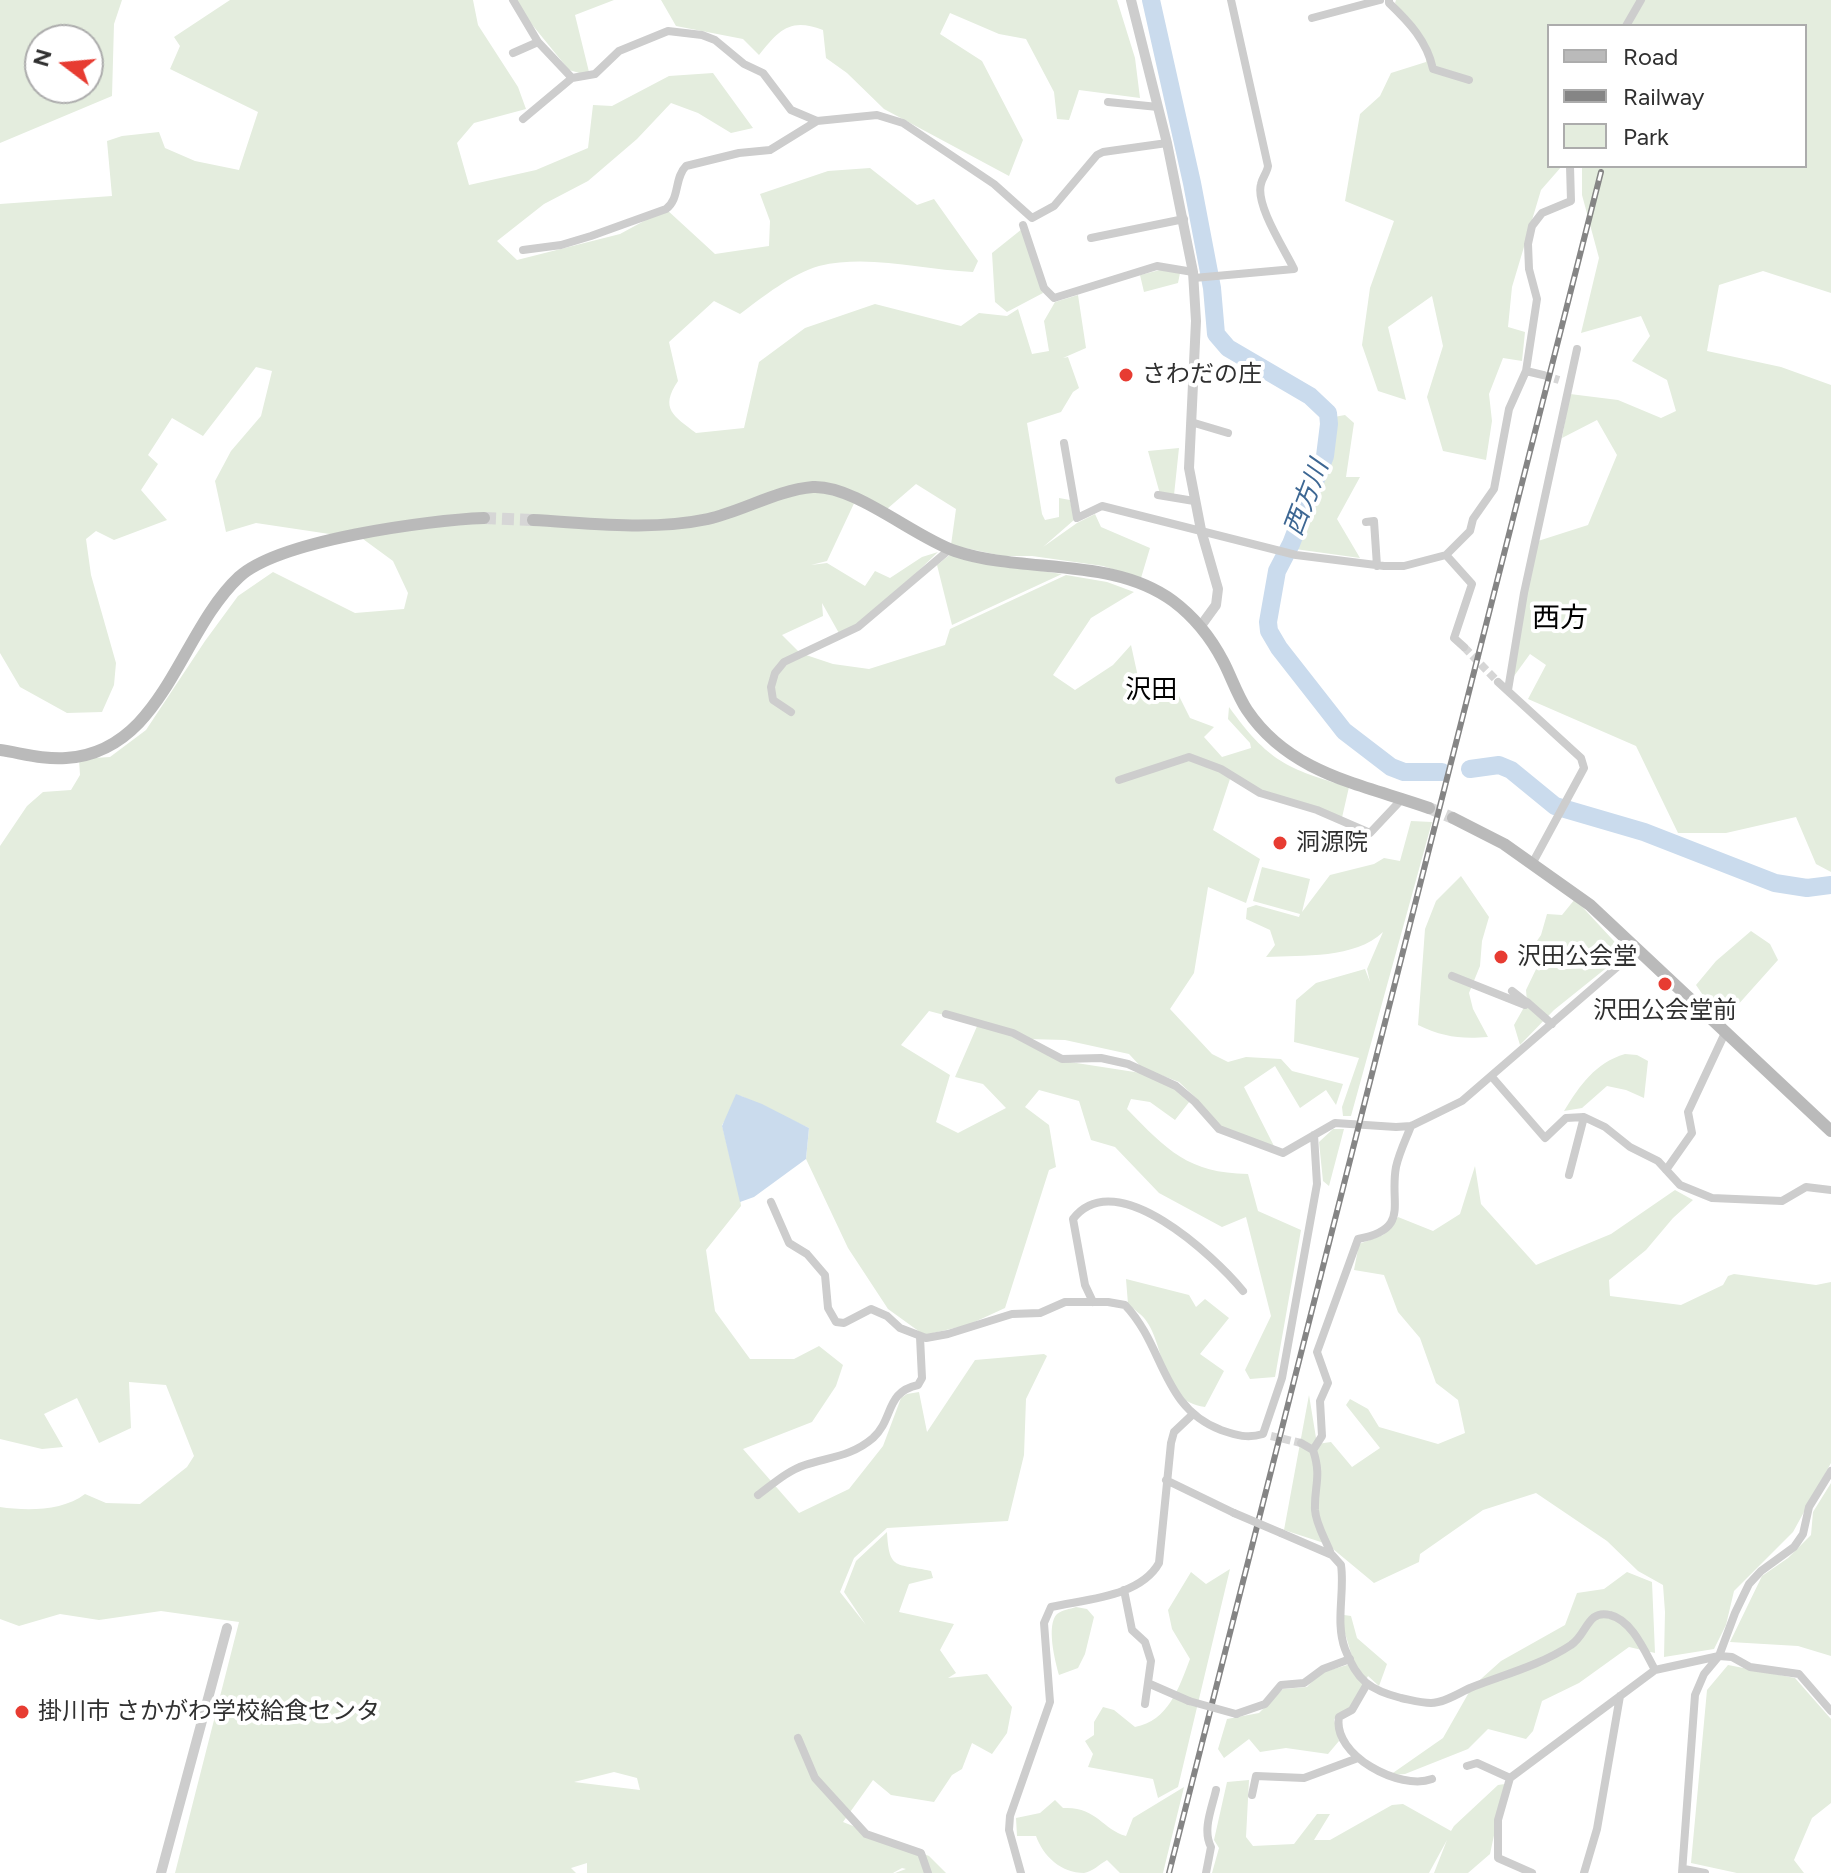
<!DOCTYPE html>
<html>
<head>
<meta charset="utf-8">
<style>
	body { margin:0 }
	#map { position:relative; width:1831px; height:1873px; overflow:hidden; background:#fff; font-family:Figtree,sans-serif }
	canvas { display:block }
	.legend { position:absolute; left:1547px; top:24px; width:260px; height:144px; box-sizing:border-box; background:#fff; border:2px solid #acacac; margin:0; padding:10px 14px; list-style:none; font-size:24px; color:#303030 }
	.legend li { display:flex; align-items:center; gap:16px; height:40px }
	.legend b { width:40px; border:2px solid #acacac }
	.north { position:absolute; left:24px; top:24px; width:80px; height:80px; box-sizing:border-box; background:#fff; border:2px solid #acacac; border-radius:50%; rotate:286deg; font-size:22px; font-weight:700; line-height:32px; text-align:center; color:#303030 }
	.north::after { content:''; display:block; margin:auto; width:28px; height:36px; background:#e73c32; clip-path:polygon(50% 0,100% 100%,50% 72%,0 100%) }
</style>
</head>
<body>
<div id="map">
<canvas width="1831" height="1873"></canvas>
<ul class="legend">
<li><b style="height:10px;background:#bababa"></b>Road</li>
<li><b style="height:10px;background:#858585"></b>Railway</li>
<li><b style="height:22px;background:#e4edde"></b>Park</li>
</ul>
<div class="north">N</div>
</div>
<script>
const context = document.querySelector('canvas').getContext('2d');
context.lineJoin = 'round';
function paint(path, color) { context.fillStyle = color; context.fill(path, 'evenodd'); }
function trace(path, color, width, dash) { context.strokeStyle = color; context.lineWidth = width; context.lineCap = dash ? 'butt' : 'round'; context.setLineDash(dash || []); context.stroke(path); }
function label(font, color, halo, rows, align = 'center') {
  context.font = font + ' Figtree,"Noto Sans JP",sans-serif'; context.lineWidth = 8; context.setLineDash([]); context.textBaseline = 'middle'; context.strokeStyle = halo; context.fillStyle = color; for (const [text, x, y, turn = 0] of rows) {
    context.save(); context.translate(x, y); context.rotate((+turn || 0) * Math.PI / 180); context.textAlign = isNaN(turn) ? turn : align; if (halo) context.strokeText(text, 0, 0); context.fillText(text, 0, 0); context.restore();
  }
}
const green = new Path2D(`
	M0 0H122L114 24 112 96 0 143ZM88 40V88H40V40Z
	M230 0H473L478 25 518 87 526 109 474 123 457 143 469 185 536 170 588 148 593 105 612 106 669 76 713 73 753 128 731 133 698 113 671 103 637 139 588 181 544 204 497 241 517 260 620 234 666 209 715 254 769 246 770 221 760 194 828 171 870 168 917 205 934 199 978 261 973 272C922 270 870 254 819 266 793 273 761 298 740 314L714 301 669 342 678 381C659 409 674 416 696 433L744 428 759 362 805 328 875 304 961 326 979 313 1007 316 1018 309 1032 354 1049 351 1044 321 1055 302 1078 295 1086 348 1063 358 1068 357 1079 388 1073 392 1061 412 1027 423 1042 514 1045 520 1059 517V498L1070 500 1074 520 1043 547 1077 523 1095 514 1101 527 1150 548 1141 578 1103 566 1032 556H1003L951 545 956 509 916 484 887 509 857 497 827 561 811 565 827 563 865 586 875 571 890 578 922 557 938 552 878 610 840 635 822 603 823 616 782 635 800 653 833 664 869 669 945 645 950 629 1066 575 1107 582 1134 592 1091 618 1053 675 1075 690 1113 665 1131 645 1140 686 1151 703 1176 690 1190 718 1214 727 1204 737 1222 757 1251 748 1250 743 1228 719 1229 707C1268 761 1287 769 1349 787L1341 822 1258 792 1231 776 1213 830 1260 859 1246 903 1208 887 1194 973 1170 1009 1212 1054 1228 1062 1246 1057 1281 1059 1292 1071 1343 1084 1336 1105 1326 1090 1300 1108 1275 1066 1244 1087 1274 1146 1219 1126 1197 1099 1179 1082 1142 1068 1129 1054 1065 1040 1027 1039 1057 1060 1141 1073 1176 1089 1190 1101 1175 1120 1150 1102 1131 1099 1127 1109C1167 1150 1188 1173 1248 1174L1258 1211 1301 1230 1275 1377 1250 1379 1245 1370 1271 1316 1246 1217 1222 1227 1159 1193 1115 1147 1091 1140 1079 1101 1039 1090 1025 1107 1049 1125 1056 1167 1049 1170 1005 1308 968 1325 924 1335 888 1309 848 1248 806 1159 809 1128 741 1096 722 1125 739 1194V1190L741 1206 706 1250 715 1311 750 1359H794L819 1346 843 1365 836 1386 812 1422 743 1449 799 1513 849 1489 883 1446 901 1398 907 1394 919 1392 927 1432 975 1360 1044 1354 1047 1356 1026 1399 1024 1455 1008 1521 887 1528 854 1558 840 1592 866 1625 844 1592 856 1561 887 1532C889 1571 896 1563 931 1571L933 1578 909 1584 899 1612 954 1624 940 1650 956 1673 948 1678 987 1674 1012 1707 1007 1733 992 1754 972 1743 962 1769 952 1775 934 1802 891 1795 873 1780 843 1822 929 1856 946 1873H895L906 1869 902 1868 893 1873H587V1863L571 1868 576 1873H175L239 1622 161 1611 99 1620 60 1614 19 1626 0 1619V1507C27 1511 63 1511 85 1494L106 1503 140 1504 187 1467 194 1456 166 1385 129 1382 131 1428 99 1443 77 1398 44 1414 63 1447 42 1449 0 1439V846L27 806 43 792 71 790 80 775 79 759 110 757 146 730 205 641 238 596 273 572 355 613 404 609 408 593 393 561 363 539 256 523 226 532 215 481 231 451 261 416 272 371 256 367 203 436 172 418 148 455 158 464 141 490 167 520 114 540 96 531 86 539 91 575 116 663 114 685 102 712 67 713 20 687 0 653V204L112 196 107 141 122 136 159 132 165 148 195 161 239 170 258 112 170 69 180 46 174 37ZM929 1011 978 1024 955 1077 983 1084 1006 1108 958 1133 936 1122 950 1075 901 1045ZM614 1772 637 1778 640 1790 574 1782Z
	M512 0H614L575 15 589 72 583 74 569 70Z
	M661 0H1117L1135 58 1140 98 1079 90 1069 120 1057 119 1054 92 1026 39 999 34 950 13 940 34 982 61 1023 140 1009 176 884 109 847 73 826 58 823 30C790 17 779 30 759 55L743 39 676 26Z
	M1396 0H1831V293L1763 271 1719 285 1707 351 1781 367 1831 385V872L1816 864 1796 817 1726 833H1678L1636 746 1528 699 1546 665 1530 654 1509 683 1538 541 1588 525 1617 455 1597 420 1562 438 1570 394 1618 400 1661 418 1676 411 1667 380 1632 361 1650 336 1641 316 1581 333 1599 258 1582 195V166H1805V26H1549V166H1562L1541 190 1512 287 1508 327 1525 332 1522 361 1503 358 1489 394 1492 421 1486 460 1443 451 1427 397 1443 346 1432 296 1388 327 1406 400 1378 391 1362 345 1370 288 1394 221 1345 201 1360 114 1380 96 1391 73 1426 62V45L1395 3Z
	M1022 229 1043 293 1007 312 995 302 992 253Z
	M1164 269 1180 273 1178 283 1144 292 1140 275Z
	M1345 415 1354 423 1346 477H1360L1337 519 1360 558 1295 549 1304 512 1328 456 1334 417Z
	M1179 448 1174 495 1160 494 1148 451Z
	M952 553 970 561 1062 574 952 625 937 565Z
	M1411 821 1432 822 1351 1116H1343L1342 1107 1359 1058 1294 1042 1296 1000 1316 983 1365 969 1370 982 1367 969 1383 932C1355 959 1303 955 1266 957L1275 945 1270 930 1246 919 1247 908 1256 905 1299 917 1300 914 1253 901 1262 867 1310 879 1302 912 1330 875 1374 864 1384 858 1400 861Z
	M1461 876 1489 917 1482 941 1480 966 1469 993 1473 1009 1488 1037C1460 1039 1443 1037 1418 1025L1425 929 1436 901Z
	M1575 899 1625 953 1554 1010 1520 1045 1514 1025 1527 1002 1526 990 1539 963 1530 951 1541 935 1547 914 1562 915Z
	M1751 931 1770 944 1778 960 1736 1007 1725 1015 1707 1001 1696 985 1716 961Z
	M1625 1054 1637 1055 1648 1061 1644 1098 1626 1090 1607 1086 1582 1108 1564 1111C1580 1085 1595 1063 1625 1054Z
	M1333 1129H1344L1329 1186 1323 1181 1319 1142Z
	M1475 1166 1481 1204 1536 1265 1611 1234 1675 1190 1693 1200 1673 1218 1646 1250 1609 1280 1610 1296 1681 1305 1723 1285 1728 1276 1734 1274 1816 1285 1831 1282V1463L1793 1532 1734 1591 1726 1625 1714 1649 1664 1657 1665 1612 1663 1585 1638 1571 1607 1541 1536 1493 1483 1510 1420 1554 1419 1562 1374 1583 1327 1544 1284 1530 1309 1395 1317 1444 1331 1442 1352 1467 1380 1448 1346 1405 1350 1399 1368 1409 1379 1427 1438 1444 1465 1433 1458 1400 1436 1383 1420 1338 1398 1312 1384 1275 1354 1270 1359 1244 1383 1235 1398 1217 1433 1231 1460 1214Z
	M1126 1279 1189 1295 1196 1307 1205 1299 1229 1318 1200 1354 1224 1371 1205 1407C1159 1400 1167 1352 1147 1322 1143 1315 1134 1310 1128 1304Z
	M1831 1483V1656L1798 1646 1730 1642 1762 1576 1788 1558 1811 1535 1813 1512Z
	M1230 1569 1178 1787 1158 1798 1153 1779 1088 1767 1093 1754 1085 1741 1094 1735V1722L1103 1707 1114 1710 1135 1727C1168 1721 1179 1688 1190 1659L1172 1629 1168 1610 1191 1572 1206 1584Z
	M1627 1572 1652 1582 1655 1653 1629 1647 1579 1683 1542 1701 1533 1731 1526 1739 1488 1729 1468 1749 1405 1774 1390 1775 1443 1738 1472 1687 1501 1661 1565 1625 1577 1593 1604 1589Z
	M1076 1607 1087 1609 1094 1617 1085 1654 1078 1668 1059 1675C1055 1661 1046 1625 1057 1614 1062 1610 1070 1609 1076 1607Z
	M1344 1615 1351 1616 1357 1638 1387 1664 1379 1686 1368 1676 1351 1708 1334 1719 1339 1741 1328 1754 1286 1748 1260 1752 1249 1739 1224 1758 1218 1749 1227 1719 1259 1713 1283 1689 1307 1687 1320 1673 1354 1663 1344 1630Z
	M1728 1665 1795 1678 1831 1719V1803L1812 1818 1794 1860 1804 1873H1737L1691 1863 1707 1690Z
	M1249 1780 1246 1837 1253 1846 1294 1844 1317 1814H1330L1314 1840H1330L1392 1805 1403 1804 1451 1831 1454 1826 1498 1785 1505 1784 1490 1854 1468 1873H1434L1447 1840 1429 1873H1212L1219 1848 1214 1840 1227 1782Z
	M1184 1787 1163 1873H1120L1107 1860C1100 1864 1092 1872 1084 1873 1061 1873 1043 1856 1036 1836H1017L1016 1818 1040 1813 1055 1800 1063 1808C1096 1806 1102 1829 1126 1836L1133 1818Z`);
const water = new Path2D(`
	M736 1094 762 1104 809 1128 806 1159 754 1197 740 1202 722 1126Z`);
const river = new Path2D(`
	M1151 0 1192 183 1212 288 1216 334 1228 348 1310 396 1328 413 1329 424 1325 456 1291 544 1277 571 1268 622 1269 631 1279 648 1344 731 1391 767 1404 772H1442
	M1470 769 1499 765 1511 770 1555 806 1644 832 1775 883 1807 888 1831 885`);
const minorTunnel = new Path2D(`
	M1543 375 1559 380
	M1464 647 1498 682
	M1271 1436 1301 1443`);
const secondaryTunnel = new Path2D(`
	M484 518 533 520
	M1429 808 1453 818`);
const minor = new Path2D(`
	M513 0 538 42 572 78 595 74 619 51 668 31 702 35 715 40 744 64 763 73 791 110 817 121 877 115 903 123 994 184 1032 218 1054 206 1097 155 1103 152 1167 143
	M1389 0V3C1409 22 1427 41 1433 69L1469 80
	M1312 18 1380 0
	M1626 26 1641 0
	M513 53 538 42
	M1108 102 1158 107
	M523 119 572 78
	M1023 225 1044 288 1054 298 1157 266 1193 272
	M1091 238 1184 219
	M523 250 561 245 591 236 666 209C680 199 674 178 686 166L739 153 770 150 817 121
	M1194 278 1294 269C1285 250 1255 205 1261 184 1262 178 1267 173 1268 166L1231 0
	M1526 371 1543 375
	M1191 422 1228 433
	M1064 443 1077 518 1102 506 1296 555 1384 566H1404L1446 555 1470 531 1473 519 1494 489 1509 409 1526 371 1537 299 1529 269 1528 244 1532 226 1542 213 1571 201 1570 166
	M1158 495 1194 501
	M1366 522 1374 521 1377 566
	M1446 555 1472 584 1454 638 1464 647
	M1498 682 1581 758 1584 768 1532 864
	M1508 690 1524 593 1577 349
	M791 712 773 700 771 687 775 673 784 662 858 627 950 549
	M1119 780 1189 757 1221 769 1260 793 1317 810 1370 833 1403 798
	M1452 976 1525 1005 1527 1002 1552 1024
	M1512 991 1526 1002
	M946 1014 1013 1033 1062 1059 1101 1058 1128 1064 1176 1086 1195 1102 1219 1129 1283 1153 1335 1123 1396 1127 1411 1126 1462 1101 1638 949
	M1492 1077 1545 1138 1566 1118 1584 1117 1605 1127 1630 1147 1658 1161 1680 1185 1712 1198 1782 1201 1806 1187 1831 1190
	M1666 1170 1692 1133 1688 1112 1725 1033
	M1569 1175 1584 1117
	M771 1202 789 1243 807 1254 825 1275 828 1308 836 1322 844 1323 871 1309 887 1316 900 1328 926 1338 948 1334 1012 1314 1040 1313 1065 1302H1108L1125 1305C1165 1347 1161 1407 1221 1430 1236 1435 1247 1439 1263 1434L1282 1378 1317 1184 1314 1135
	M1093 1302 1085 1285 1073 1219C1116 1163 1215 1257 1243 1291
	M1301 1443 1313 1450
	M1166 1480 1234 1513
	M758 1495C773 1484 787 1471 805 1465 830 1457 852 1456 873 1438 894 1419 885 1392 918 1385L922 1378 920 1337
	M1281 1533 1332 1555 1341 1565C1345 1592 1335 1622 1345 1649 1357 1681 1370 1690 1401 1698 1411 1700 1421 1703 1431 1703 1444 1703 1459 1693 1470 1688 1503 1675 1541 1665 1571 1645 1587 1635 1587 1609 1610 1615 1632 1620 1645 1652 1655 1670
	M1331 1554C1326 1540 1316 1525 1315 1510 1314 1486 1322 1477 1313 1450L1322 1436 1320 1401 1328 1383 1317 1352 1358 1239C1411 1229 1389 1204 1396 1167 1399 1153 1406 1139 1411 1126
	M1124 1590 1132 1630 1145 1642 1151 1661 1145 1704
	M1150 1684 1189 1701
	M1367 1684 1352 1710 1339 1717C1332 1755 1400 1791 1432 1779
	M1236 1714 1265 1704 1281 1685 1304 1683 1323 1669 1350 1659
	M798 1738 815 1778 866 1834 921 1853 928 1873
	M1467 1766 1477 1763 1510 1778
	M1252 1795 1256 1776 1304 1778 1358 1758
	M1684 1869 1705 1873
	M1021 1873 1009 1830 1010 1816 1050 1702 1044 1623 1051 1607C1086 1599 1140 1597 1159 1563L1171 1443 1174 1432 1192 1415
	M1206 1873 1211 1847C1202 1830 1212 1808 1216 1790
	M1532 1873 1498 1858V1820L1510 1778 1655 1670 1719 1656 1732 1657 1750 1667 1799 1674 1831 1711
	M1584 1873 1597 1829 1620 1696
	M1682 1873 1695 1695 1704 1674 1719 1656 1735 1613 1749 1584 1761 1571 1794 1547 1803 1534 1809 1507 1831 1471`);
const tertiary = new Path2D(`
	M1131 0 1167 143 1193 272 1196 321 1189 468 1201 530 1218 589 1216 605 1200 627
	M161 1873 227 1628`);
const secondary = new Path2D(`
	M533 520C591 523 651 531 708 519 743 511 777 490 813 487 855 485 914 537 955 551 1023 574 1112 556 1173 601 1193 616 1211 638 1223 661 1231 676 1237 695 1247 710 1290 774 1361 784 1429 808
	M0 750C21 753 44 760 66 758 163 752 179 633 239 577 279 540 429 520 484 518
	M1453 818 1504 844 1590 905 1831 1131`);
const rail = new Path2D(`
	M1169 1873 1601 172`);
const minorBridge = new Path2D(`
	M1234 1513 1281 1533
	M1189 1701 1236 1714`);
const markers = [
	[1126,375,8,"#e73c32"],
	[1280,843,8,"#e73c32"],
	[1501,957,8,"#e73c32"],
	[1665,984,8,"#e73c32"],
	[22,1712,8,"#e73c32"]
];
const poiNames = [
	["さわだの庄",1142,375],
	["洞源院",1296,843],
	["沢田公会堂",1517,957],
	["沢田公会堂前",1665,1011,"center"],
	["掛川市 さかがわ学校給食センタ",38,1712]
];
const waterNames = [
	["西方川",1307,498,-69]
];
const neighbourhoodNames = [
	["沢田",1151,690]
];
const quarterNames = [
	["西方",1560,619]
];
paint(green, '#e4edde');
paint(water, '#cadbed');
trace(river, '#cadbed', 18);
trace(minorTunnel, '#d6d6d6', 8, [8, 4]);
trace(secondaryTunnel, '#d6d6d6', 12, [12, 6]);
trace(minor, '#cdcdcd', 8);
trace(tertiary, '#cdcdcd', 10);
trace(secondary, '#bababa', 12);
trace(rail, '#858585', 6);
trace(rail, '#fff', 3, [9]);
trace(minorBridge, '#cdcdcd', 8);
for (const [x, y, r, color] of markers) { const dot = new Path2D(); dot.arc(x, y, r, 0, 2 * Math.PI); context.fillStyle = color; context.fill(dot); trace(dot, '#fff', 3); }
label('24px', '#303030', '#fff', poiNames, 'left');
label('italic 26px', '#3d6793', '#fff', waterNames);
label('26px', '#000', '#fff', neighbourhoodNames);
label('28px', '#000', '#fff', quarterNames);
</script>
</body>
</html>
